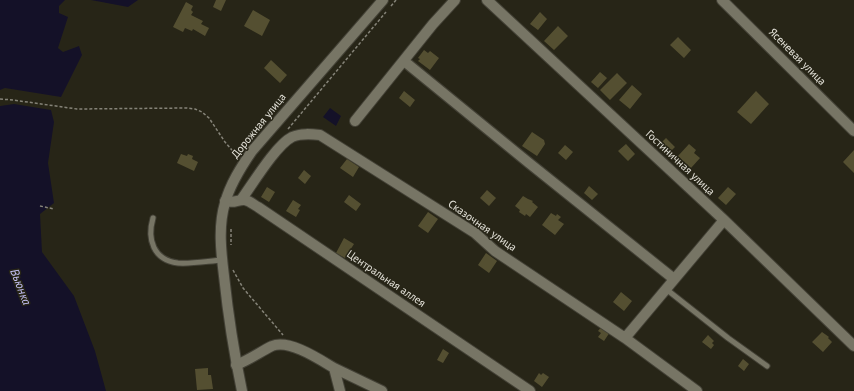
<!DOCTYPE html>
<html>
<head>
<meta charset="utf-8">
<style>
	body { margin:0 }
	canvas { display:block; background:#272517 }
</style>
</head>
<body>
<canvas width="854" height="391"></canvas>
<script>
const context = document.querySelector('canvas').getContext('2d');
context.lineJoin = 'round';
function paint(path, color) { context.fillStyle = color; context.fill(path, 'evenodd'); }
function trace(path, color, width, dash) { context.strokeStyle = color; context.lineWidth = width; context.lineCap = dash ? 'butt' : 'round'; context.setLineDash(dash || []); context.stroke(path); }
function label(font, color, halo, rows, align = 'center') {
  context.font = font + ' "PT Sans",sans-serif'; context.lineWidth = 3; context.setLineDash([]); context.textBaseline = 'middle'; context.strokeStyle = halo; context.fillStyle = color; for (const [text, x, y, turn = 0] of rows) {
    context.save(); context.translate(x, y); context.rotate((+turn || 0) * Math.PI / 180); context.textAlign = isNaN(turn) ? turn : align; if (halo) context.strokeText(text, 0, 0); context.fillText(text, 0, 0); context.restore();
  }
}
const water = new Path2D(`
	M0 0H65L59 6V13L68 17 58 48 63 52 79 46 82 55 61 97 5 88 0 90Z
	M91 0H138L128 7Z
	M14 104 51 110 54 122 48 163 54 203 40 214 42 252 74 296 95 351 106 391H0V106Z
	M330 108 341 116 336 126 323 117Z`);
const building = new Path2D(`
	M216 0H226L221 11 213 7Z
	M186 2 193 6 191 10 193 12 191 15 203 21 201 24 209 28 205 36 193 29 192 31 185 28 183 32 173 27Z
	M253 10 270 20 262 36 244 26Z
	M540 12 547 19 538 30 530 24Z
	M558 26 568 36 554 50 544 41Z
	M678 37 691 50 684 58 670 45Z
	M424 50 428 53 430 51 439 58 430 70 418 61 420 59 418 58Z
	M271 60 287 75 280 83 264 68Z
	M600 72 607 78 598 88 591 82Z
	M617 73 627 83 610 100 600 90Z
	M632 85 642 94 630 109 619 100Z
	M404 91 415 100 410 107 399 98Z
	M756 91 769 104 751 124 737 112Z
	M532 132 544 140 545 144 537 156 522 146Z
	M666 138 675 147 667 155 658 146Z
	M626 144 635 154 628 161 618 151Z
	M689 144 696 150 694 153 700 158 691 168 678 156Z
	M565 145 573 152 566 160 558 153Z
	M854 150V173L843 162Z
	M181 154 187 156 188 154 193 156 192 159 198 162 194 171 177 163Z
	M347 159 359 167 353 177 340 168Z
	M304 170 311 176 305 184 298 178Z
	M589 186 598 194 592 200 584 193Z
	M267 187 275 192 269 202 261 197Z
	M728 187 736 194 726 205 718 198Z
	M487 190 496 198 489 206 480 198Z
	M349 195 361 204 356 211 344 202Z
	M523 196 528 199 533 201 532 202 538 207 530 217 526 214 525 216 519 212 520 210 515 206Z
	M293 200 301 205 298 209 300 210 296 217 286 211Z
	M428 212 438 219 428 233 418 226Z
	M551 213 556 216 557 214 561 217 558 220 564 224 555 235 542 225Z
	M344 238 354 244 345 258 336 253Z
	M486 253 497 261 489 273 478 265Z
	M621 292 632 301 624 311 613 302Z
	M602 326 610 332 604 341 598 337 601 333 598 331Z
	M822 332 829 337 828 338 832 342 823 352 812 342Z
	M708 335 714 341 712 343 714 345 711 349 702 342Z
	M443 349 449 353 443 363 437 360Z
	M743 359 749 364 744 371 738 366Z
	M208 368V375H211L213 389 197 390 195 369Z
	M539 373 541 375 543 373 549 377 542 387 534 381Z`);
const path = new Path2D(`
	M391 6 396 0
	M0 99 13 100 77 109 187 108 195 109 202 112 209 118 225 142 237 156
	M288 129 386 12
	M40 206 54 209
	M231 229V245
	M233 270 243 288 283 335`);
const service = new Path2D(`
	M153 218C147 239 153 260 178 263 192 264 208 261 222 260
	M666 289 728 338 767 366`);
const minor = new Path2D(`
	M487 0 724 220 854 346
	M404 61 529 163 674 279
	M355 121 433 24 455 0
	M241 200C252 185 276 145 292 137 301 133 311 134 320 135L475 233 495 251 625 338 697 391
	M225 201C235 204 238 199 245 200 250 201 254 205 258 207L530 391
	M625 338 724 220
	M236 365C249 360 260 352 272 346 289 339 319 359 334 368L340 391
	M334 368 382 391`);
const secondary = new Path2D(`
	M722 0 854 131
	M242 391C234 353 228 314 224 276 221 252 218 226 225 203 230 184 241 167 252 151L383 0`);
const streetNames = [
	["Ясеневая улица",797,57,45],
	["Дорожная улица",259,126,-51],
	["Гостиничная улица",680,163,43],
	["Сказочная улица",482,226,35],
	["Центральная аллея",386,279,34]
];
const waterNames = [
	["Вьюнка",20,287,69]
];
paint(water, '#141128');
paint(building, '#544f31');
trace(service, '#434136', 7);
trace(minor, '#434136', 12);
trace(secondary, '#434136', 12);
trace(path, '#858378', 1.5, [3, 2]);
trace(service, '#777565', 5);
trace(minor, '#777565', 10);
trace(secondary, '#777565', 10);
label('11px', '#e3e1d8', '#272517', streetNames);
label('italic 12px', '#c5c2f8', '#272517', waterNames);
</script>
</body>
</html>
